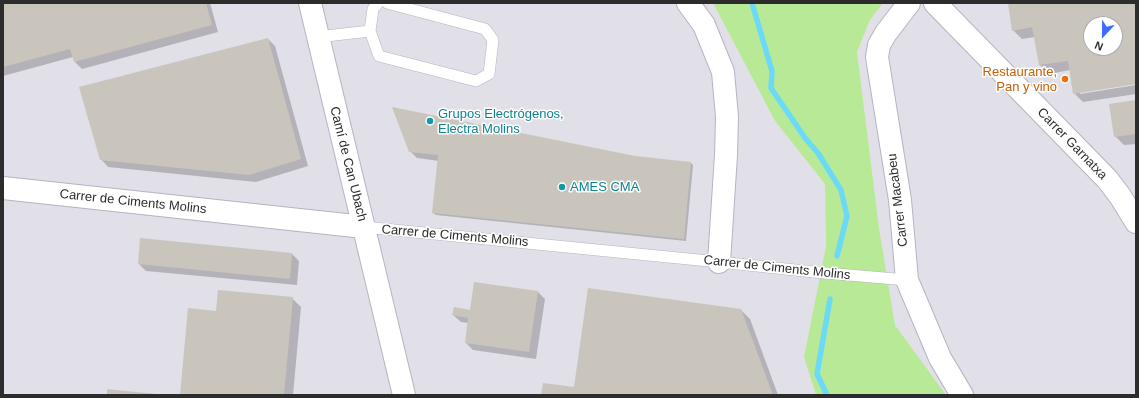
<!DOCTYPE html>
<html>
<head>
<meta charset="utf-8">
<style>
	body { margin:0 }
	#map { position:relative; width:1139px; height:398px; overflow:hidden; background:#efe7de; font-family:Arial,sans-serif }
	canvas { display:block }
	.frame { position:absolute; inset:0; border:4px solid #2c2c2c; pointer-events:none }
	.north { position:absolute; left:1083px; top:16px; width:40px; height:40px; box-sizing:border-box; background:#fff; border:1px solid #ababab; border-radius:50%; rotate:202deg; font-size:11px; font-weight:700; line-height:16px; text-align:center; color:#2c2c2c }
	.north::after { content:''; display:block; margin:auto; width:14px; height:18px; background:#3b6bff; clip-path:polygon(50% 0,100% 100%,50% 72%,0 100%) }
</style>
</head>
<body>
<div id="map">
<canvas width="1139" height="398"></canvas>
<div class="frame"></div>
<div class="north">N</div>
</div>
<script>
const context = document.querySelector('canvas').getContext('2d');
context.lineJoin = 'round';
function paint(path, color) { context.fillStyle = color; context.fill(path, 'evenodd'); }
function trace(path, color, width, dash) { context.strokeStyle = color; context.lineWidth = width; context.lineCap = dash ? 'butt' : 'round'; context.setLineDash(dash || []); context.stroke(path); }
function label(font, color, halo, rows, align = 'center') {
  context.font = font + ' Arial,sans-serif'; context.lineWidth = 3; context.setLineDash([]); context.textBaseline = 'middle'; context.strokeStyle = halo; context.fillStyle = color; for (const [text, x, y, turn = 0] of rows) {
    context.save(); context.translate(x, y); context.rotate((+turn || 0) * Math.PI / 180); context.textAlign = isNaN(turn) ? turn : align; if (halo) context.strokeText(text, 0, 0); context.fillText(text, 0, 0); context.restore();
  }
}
const industrial = new Path2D(`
	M3 3H713L775 121 825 184 826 246 805 357 816 395H3Z
	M883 3H1136V395H946L895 325 879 228 857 52 870 20ZM1091 24H1115V48H1091Z`);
const green = new Path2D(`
	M713 3H883L870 20 857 52 879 228 895 325 946 395H816L804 357 826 246 825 184 775 121Z`);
const shadow = new Path2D(`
	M3 3H210L218 32 82 69 75 62 73 57 3 76Z
	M1009 3H1136V83L1080 92V94L1136 85V94L1083 102 1074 93 1070 70 1049 74 1040 65 1035 37 1022 39 1013 30ZM1091 24H1115V48H1091Z
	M268 39 275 46 308 166 256 182 108 167 101 159Z
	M1136 101V144L1124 145 1115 136Z
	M410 151 621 155 691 163 693 165 686 241 436 215 433 213 439 161 417 158Z
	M292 254 299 261 297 285 146 271 139 264Z
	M538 292 545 299 536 359 473 350 466 343 469 323 461 322 453 315Z
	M292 298 301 307 293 395H181L217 312Z
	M741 310 750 319 778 395H542L575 389Z`);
const stream = new Path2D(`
	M752 3 772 71 771 88 805 138 818 153 841 190 847 216 837 256
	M827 395 817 374 830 299`);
const building = new Path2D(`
	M3 3H206L212 25 74 62 70 49 3 67Z
	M1008 3H1136V84L1073 94 1068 61 1039 65 1032 27 1012 31ZM1091 24H1115V48H1091Z
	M268 38 301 159 249 175 100 160 79 87Z
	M1136 100V134L1114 137 1109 104Z
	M392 107 635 156 691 162 684 239 432 213 438 155 409 152Z
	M140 238 292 253 290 279 138 264Z
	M474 282 538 291 529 352 465 343 468 318 452 315 454 307 470 310Z
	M588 288 741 309 773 395H541L543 383 574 387Z
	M218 290 293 297 284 395H180L188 308 216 311Z
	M107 389 156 394V395H107Z`);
const service = new Path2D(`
	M378 3 373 9 370 31 379 56 476 81 489 74 493 40 485 29 387 3
	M317 37 370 31
	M364 227 719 262 814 272 907 280`);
const minor = new Path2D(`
	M310 3 404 395
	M688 3 704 25 723 72 727 117 726 155 719 262
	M909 3 886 33 879 45 877 57 900 200 907 280 940 358 962 395
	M935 3 1107 179 1120 196 1136 222
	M3 188 364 227`);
const markers = [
	[1065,79,4,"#e8710a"],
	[430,121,4,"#0f9aa8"],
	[562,187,4,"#0f9aa8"]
];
const foodNames = [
	["Restaurante,",1057,72],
	["Pan y vino",1057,87]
];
const cultureNames = [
	["Grupos Electrógenos,",438,114],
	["Electra Molins",438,129],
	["AMES CMA",570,187]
];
const streetNames = [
	["Carrer Garnatxa",1072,144,46],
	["Camí de Can Ubach",348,164,76],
	["Carrer Macabeu",898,200,-97],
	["Carrer de Ciments Molins",133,202,6],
	["Carrer de Ciments Molins",455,236,5],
	["Carrer de Ciments Molins",777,268,6]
];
paint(industrial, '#e1dfe7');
paint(green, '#b8e997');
paint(shadow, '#0003');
trace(stream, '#6bdaf7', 5.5);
paint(building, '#cac5bc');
trace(service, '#b2b6c1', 12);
trace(minor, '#b2b6c1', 24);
trace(service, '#fff', 11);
trace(minor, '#fff', 22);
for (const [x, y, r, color] of markers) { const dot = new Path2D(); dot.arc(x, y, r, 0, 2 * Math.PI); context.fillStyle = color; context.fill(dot); trace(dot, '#fff', 1.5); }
label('13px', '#c56008', '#fff', foodNames, 'right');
label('13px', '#0d838f', '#fff', cultureNames, 'left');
label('13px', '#2c2c2c', '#fff', streetNames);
</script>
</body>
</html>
